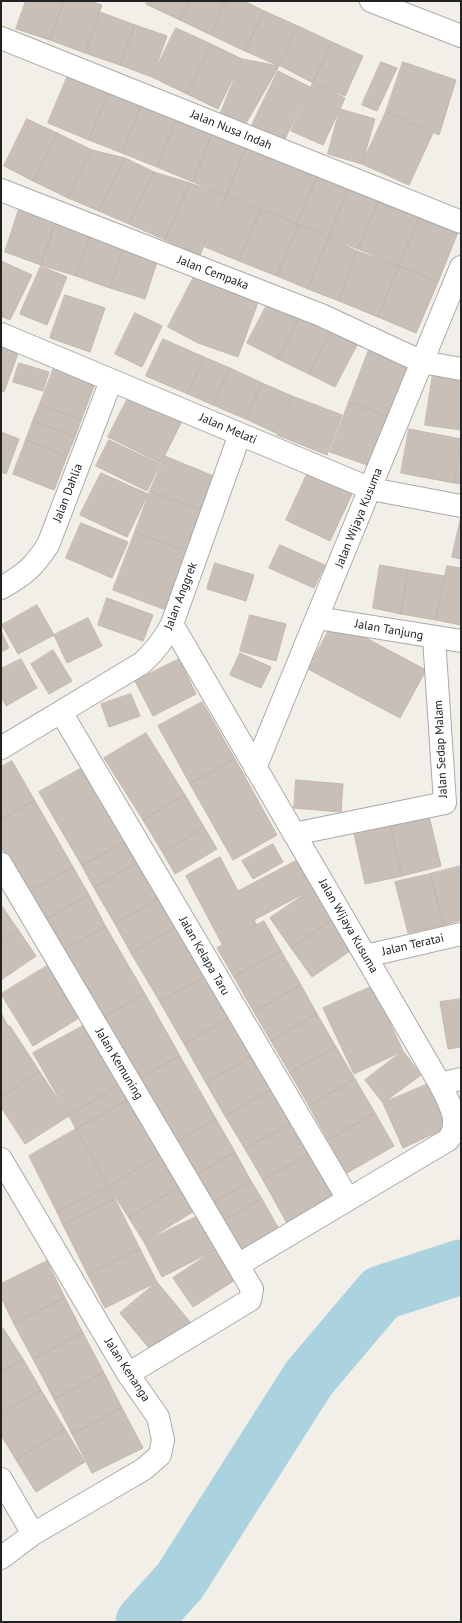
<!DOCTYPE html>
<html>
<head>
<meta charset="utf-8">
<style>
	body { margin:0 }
	#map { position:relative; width:462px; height:1623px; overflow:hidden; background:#f2efe9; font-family:"PT Sans",sans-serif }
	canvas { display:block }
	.frame { position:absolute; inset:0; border:2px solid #222; pointer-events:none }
</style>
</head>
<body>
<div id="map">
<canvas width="462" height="1623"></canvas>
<div class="frame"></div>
</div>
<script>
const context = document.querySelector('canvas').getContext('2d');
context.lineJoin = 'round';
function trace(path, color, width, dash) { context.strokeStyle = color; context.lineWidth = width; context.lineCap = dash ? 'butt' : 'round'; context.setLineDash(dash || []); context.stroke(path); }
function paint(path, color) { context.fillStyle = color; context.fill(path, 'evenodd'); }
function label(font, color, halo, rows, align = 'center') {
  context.font = font + ' "PT Sans",sans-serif'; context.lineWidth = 3; context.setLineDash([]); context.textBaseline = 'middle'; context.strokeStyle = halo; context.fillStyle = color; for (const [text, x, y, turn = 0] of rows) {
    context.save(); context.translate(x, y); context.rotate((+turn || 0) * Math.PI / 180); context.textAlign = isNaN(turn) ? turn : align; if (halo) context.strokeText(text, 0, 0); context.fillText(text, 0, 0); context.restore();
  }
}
const river = new Path2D(`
	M143 1622 180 1581 309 1378 381 1293 461 1267`);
const building = new Path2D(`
	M26 1H64L50 40 16 29Z
	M64 1H90L102 5 85 53 50 40Z
	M147 1H189L180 20 146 4Z
	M189 1H226L211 35 180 20Z
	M226 1H244L264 11 245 51 211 35Z
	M264 11 298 26 279 66 245 51Z
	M100 12 135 25 120 65 85 53Z
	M135 25 167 36 152 77 120 65Z
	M298 26 332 42 313 83 279 65Z
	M176 28 211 44 187 94 152 77Z
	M332 42 363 56 345 96 313 83Z
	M211 44 242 59 218 109 187 94Z
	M242 59 279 66 245 125 220 115Z
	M381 62 397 68 377 111 362 105Z
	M403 62 456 80 439 135 386 112Z
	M71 68 112 85 89 140 48 123Z
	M278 71 310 87 284 141 252 125Z
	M313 83 345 98 323 145 291 131Z
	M112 85 144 99 122 153 89 140Z
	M144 99 179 113 157 167 122 153Z
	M340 109 375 119 362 164 328 154Z
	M386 112 433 133 409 185 362 164Z
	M179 113 215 127 193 182 157 167Z
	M27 119 57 133 33 181 4 166Z
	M215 127 249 141 226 196 193 182Z
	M57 133 92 150 68 198 33 181Z
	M249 141 320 170 297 224 226 196Z
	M92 150 125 158 99 211 68 198Z
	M125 158 154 172 129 224 99 211Z
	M320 170 351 182 329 237 297 224Z
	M154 172 190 183 165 240 129 224Z
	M351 182 381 195 358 249 329 237Z
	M190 183 226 196 200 255 165 240Z
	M381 195 422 211 399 266 358 249Z
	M226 196 261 209 239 261 205 247Z
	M20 206 57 218 41 265 5 252Z
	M261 209 299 225 277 276 239 261Z
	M422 211 460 227 438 282 399 266Z
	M57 218 92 230 76 276 41 265Z
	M299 225 329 237 308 289 277 276Z
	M92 230 126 242 110 288 76 276Z
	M329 237 357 251 339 301 308 289Z
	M126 242 160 253 145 299 110 288Z
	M357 251 399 266 378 317 339 301Z
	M1 261 32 275 10 320 1 316Z
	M41 266 67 277 47 325 20 314Z
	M399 266 438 282 416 333 378 317Z
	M198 269 260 297 238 357 198 343 168 327Z
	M65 295 105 308 90 352 50 338Z
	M269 301 300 316 278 359 247 343Z
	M135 313 162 326 142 367 115 354Z
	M300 316 331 332 309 374 278 359Z
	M331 332 357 345 335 387 309 374Z
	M163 339 204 357 188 394 146 376Z
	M1 341 20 348 4 392 1 391Z
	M370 347 412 362 391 418 349 402Z
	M204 357 230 368 213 405 188 394Z
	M19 363 49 372 43 391 13 382Z
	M55 365 96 381 81 420 40 404Z
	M230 368 262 383 246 419 213 405Z
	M433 373 461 378V430L425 425Z
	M262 383 292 396 276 433 246 419Z
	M132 390 185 415 161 463 108 437Z
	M292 396 342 415 327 455 277 435Z
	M349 402 391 418 373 467 330 452Z
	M40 404 81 420 75 437 33 421Z
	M33 421 75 437 67 456 26 440Z
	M409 429 461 439 454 483 401 473Z
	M1 432 19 439 6 474 1 472Z
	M26 440 67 456 54 490 13 474Z
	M109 440 160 464 147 491 96 466Z
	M461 448V484L454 483Z
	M165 456 216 477 203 511 150 491Z
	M308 472 353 492 330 541 286 520Z
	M101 473 148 494 127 537 80 515Z
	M150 491 203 511 188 552 135 532Z
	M461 517V559L452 557Z
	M81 523 128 542 112 578 66 558Z
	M135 532 188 552 166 610 113 590Z
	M280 545 325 565 314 588 269 568Z
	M215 563 254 575 246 601 207 589Z
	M380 565 408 570 401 614 373 608Z
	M447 566 461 568V625L436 620Z
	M408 570 444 576 436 620 401 614Z
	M107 598 153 615 143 641 98 625Z
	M37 605 54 635 18 654 2 625Z
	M250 615 286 624 276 661 240 651Z
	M88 618 102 646 67 663 54 635Z
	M334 621 426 670 400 718 308 669Z
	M1 631 9 648 1 652Z
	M53 650 72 681 49 694 31 664Z
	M240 653 271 667 261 688 230 675Z
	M21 659 37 688 6 706 1 696V669Z
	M179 659 196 694 153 716 135 681Z
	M131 694 140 716 109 727 101 704Z
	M202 702 235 759 190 784 158 726Z
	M146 733 185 795 143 820 104 758Z
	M235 759 277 835 233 860 190 784Z
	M12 761 35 801 1 819V767Z
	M89 764 132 838 82 866 39 792Z
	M296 780 343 784 341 812 294 808Z
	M185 795 204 827 163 853 143 820Z
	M35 801 73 867 28 893 1 847V819Z
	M429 816 441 866 402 876 390 825Z
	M390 825 402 876 365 884 354 833Z
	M204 827 217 849 175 874 163 853Z
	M132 838 144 859 94 888 82 866Z
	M273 844 283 862 253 879 242 861Z
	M220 857 238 891 299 859 314 888 254 920 257 925 222 944 186 876Z
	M144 859 165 895 115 924 94 888Z
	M461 866V920L444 925 430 874Z
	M73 867 89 895 43 921 28 893Z
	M430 874 444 925 408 933 395 882Z
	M314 888 335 918 291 948 270 918Z
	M89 895 106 927 61 952 43 921Z
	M165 895 181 924 131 953 115 924Z
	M1 905 19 931 1 943Z
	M335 918 356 947 312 977 291 948Z
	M264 921 281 951 234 977 217 948Z
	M181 924 210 974 160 1002 131 953Z
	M106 927 145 994 99 1019 61 952Z
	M19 931 36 956 1 980V943Z
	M281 951 301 985 254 1012 234 977Z
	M47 966 79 1018 33 1046 1 994Z
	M210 974 234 1015 184 1044 160 1002Z
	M301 985 317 1014 271 1041 254 1012Z
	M373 986 403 1051 354 1074 323 1008Z
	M145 994 180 1056 134 1081 99 1019Z
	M461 999V1047L448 1049 440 1002Z
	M1 1013 8 1026 1 1030Z
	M317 1014 336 1047 290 1073 271 1041Z
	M234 1015 256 1054 206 1083 184 1044Z
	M10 1026 40 1072 1 1097V1032Z
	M83 1026 120 1084 69 1116 33 1053Z
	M336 1047 355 1079 309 1106 290 1073Z
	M403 1051 421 1075 383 1103 365 1080Z
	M256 1054 276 1087 225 1116 206 1083Z
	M180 1056 216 1119 171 1145 134 1081Z
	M40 1072 69 1116 25 1144 1 1107V1097Z
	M355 1079 375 1113 328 1140 309 1106Z
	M120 1084 130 1099 76 1129 69 1116Z
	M428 1084 448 1127 403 1148 383 1103Z
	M276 1087 295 1121 245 1149 225 1116Z
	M130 1099 164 1152 109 1187 76 1129Z
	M375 1113 394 1146 347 1173 328 1140Z
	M216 1119 235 1152 190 1178 171 1145Z
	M295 1121 313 1152 263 1180 245 1149Z
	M76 1129 109 1187 57 1212 29 1156Z
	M164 1152 184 1184 129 1218 109 1187Z
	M235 1152 251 1181 206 1206 190 1178Z
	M313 1152 338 1197 288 1225 263 1180Z
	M251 1181 262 1199 216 1225 206 1206Z
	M184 1184 199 1208 144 1242 129 1218Z
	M109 1187 115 1199 63 1225 57 1212Z
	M115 1199 140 1249 88 1275 63 1225Z
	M262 1199 279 1229 233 1255 216 1225Z
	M198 1216 215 1250 162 1277 144 1242Z
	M140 1249 157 1282 105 1308 88 1275Z
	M215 1250 235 1280 193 1307 173 1278Z
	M47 1261 65 1298 14 1324 1 1297V1284Z
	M157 1282 191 1323 153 1353 120 1313Z
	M65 1298 83 1333 33 1359 14 1324Z
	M3 1328 23 1359 1 1372V1329Z
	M83 1333 104 1373 54 1399 33 1359Z
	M23 1359 41 1390 1 1414V1372Z
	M104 1373 122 1408 72 1434 54 1399Z
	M41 1390 65 1429 16 1460 1 1435V1414Z
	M122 1408 143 1448 92 1473 72 1434Z
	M65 1429 85 1462 36 1492 16 1460Z`);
const minor = new Path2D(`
	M371 1 461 36
	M1 38 461 222
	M1 190 321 315 422 362 461 369
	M1 334 371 489 461 506
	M1 588C24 575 33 568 48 545L111 381
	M317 618 461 641
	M172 624 440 1084C449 1102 462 1123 448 1140L238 1265
	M61 712 348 1199
	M1 748 142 663C155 651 164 640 172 624L240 434
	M255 768 461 267
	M294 834 445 803 434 638
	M1 864 252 1289 250 1300 128 1374
	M366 956 461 934
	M440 1084 461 1079
	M1 1159 128 1374 158 1417 163 1440 160 1455 144 1469 33 1534 1 1558
	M1 1479 33 1534`);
const streetNames = [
	["Jalan Nusa Indah",231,130,22],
	["Jalan Cempaka",213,273,21],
	["Jalan Melati",228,429,23],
	["Jalan Dahlia",68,493,-69],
	["Jalan Wijaya Kusuma",359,518,-68],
	["Jalan Anggrek",181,596,-69],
	["Jalan Tanjung",389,630,10],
	["Jalan Sedap Malam",441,749,-93],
	["Jalan Wijaya Kusuma",348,926,60],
	["Jalan Teratai",413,945,-13],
	["Jalan Kelapa Taru",204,956,60],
	["Jalan Kemuning",119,1064,59],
	["Jalan Kenanga",127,1370,57]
];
trace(river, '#aad3df', 55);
paint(building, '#c7bfb8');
trace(building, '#c4b6ab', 1);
trace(minor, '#a9a9a9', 24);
trace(minor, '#fff', 22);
label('12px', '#222', '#fff', streetNames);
</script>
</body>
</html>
